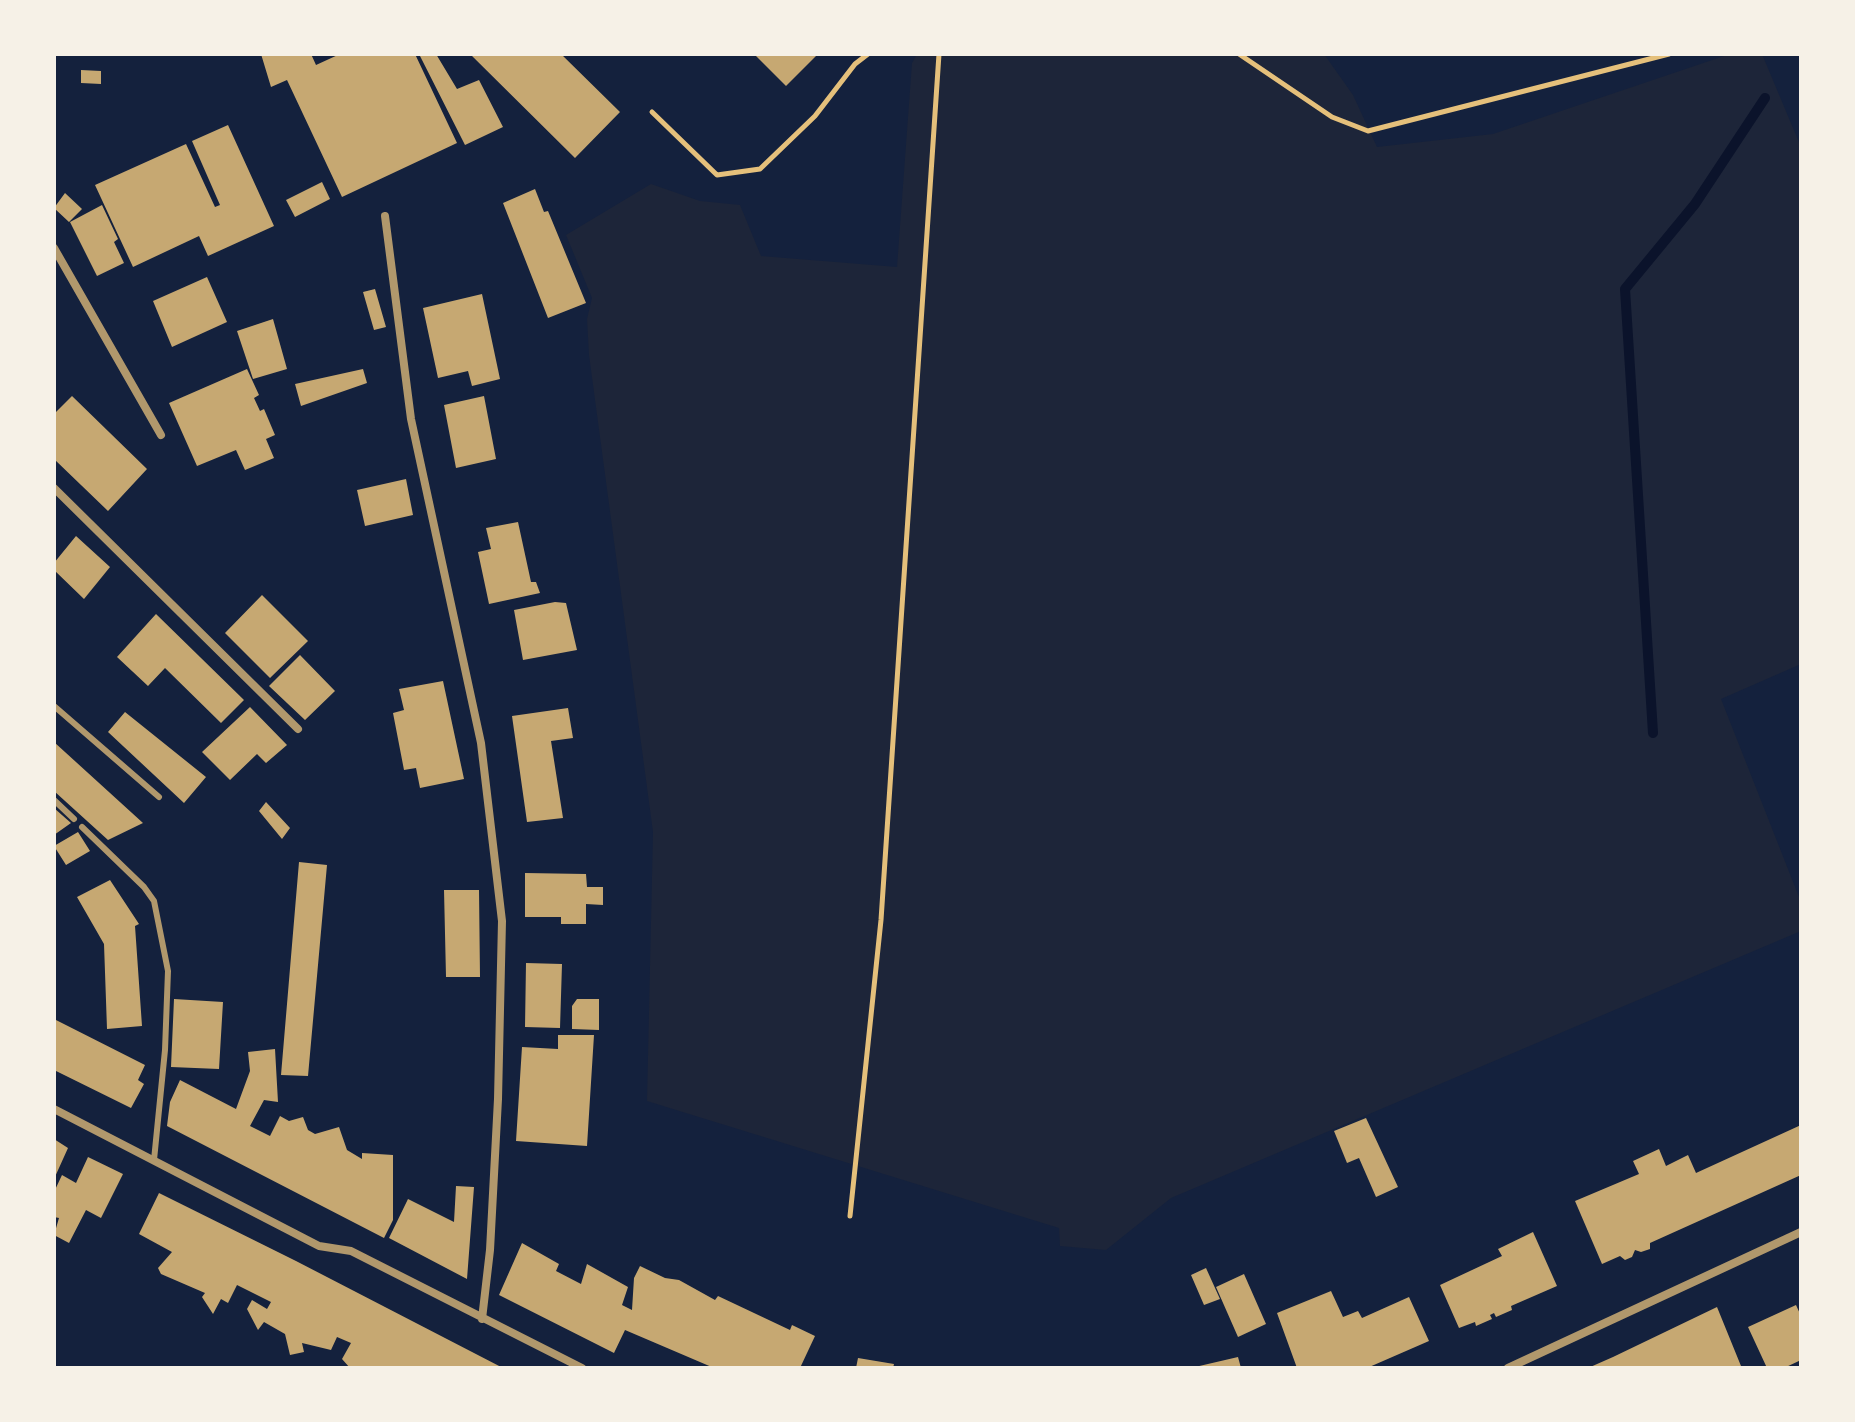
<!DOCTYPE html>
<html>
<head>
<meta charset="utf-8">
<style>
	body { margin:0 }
	#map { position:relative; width:1855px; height:1422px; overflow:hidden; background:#14213d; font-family:"DM Sans",sans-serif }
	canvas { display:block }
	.frame { position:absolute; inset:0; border:56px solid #f6f1e7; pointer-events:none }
</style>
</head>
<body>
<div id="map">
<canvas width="1855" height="1422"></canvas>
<div class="frame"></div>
</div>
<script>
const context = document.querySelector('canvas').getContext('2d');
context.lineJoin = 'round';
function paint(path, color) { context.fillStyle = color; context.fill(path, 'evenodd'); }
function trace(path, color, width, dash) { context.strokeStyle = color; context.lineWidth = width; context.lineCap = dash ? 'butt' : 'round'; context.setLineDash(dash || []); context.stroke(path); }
const green = new Path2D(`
	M917 54H1324L1353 95 1377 147 1493 134 1730 54H1762L1801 147V664L1721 699 1801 902V931L1171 1198 1106 1250 1060 1246 1059 1228 647 1101 653 832 589 355 587 319 592 298 566 235 651 184 700 201 740 205 761 256 897 267 912 63Z`);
const stream = new Path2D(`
	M1653 733 1625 289 1695 204 1765 98`);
const building = new Path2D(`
	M261 54H311L316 65 340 54H415L457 143 342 197 287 80 271 87Z
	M419 54H436L457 89 479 80 503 127 465 145Z
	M470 54H561L620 112 575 158Z
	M754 54H818L786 86Z
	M81 70 101 71V84L81 83Z
	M228 125 274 226 208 256 199 236 133 267 95 185 186 144 215 207 220 205 192 141Z
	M322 182 330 199 295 217 286 200Z
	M535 189 544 212 548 211 586 303 548 318 503 203Z
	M65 193 82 209 69 222 54 208Z
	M102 205 118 239 114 242 124 263 97 276 70 222Z
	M207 277 227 322 172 347 153 301Z
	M375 289 386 327 374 330 363 292Z
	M482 294 500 379 472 386 468 371 438 378 423 308Z
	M273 319 287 369 253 379 237 331Z
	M247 369 259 395 254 398 260 411 264 409 275 435 266 439 274 458 245 470 236 450 197 466 169 403Z
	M363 369 367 383 301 406 295 384Z
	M72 396 147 469 108 511 54 459V414Z
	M484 396 496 459 456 468 444 405Z
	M406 479 413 515 365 526 357 490Z
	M518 522 531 582H536L540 593 489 604 478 552 491 549 486 528Z
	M76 536 110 567 84 599 54 570V563Z
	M262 595 308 641 270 678 225 633Z
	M555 602 566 603 577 650 523 660 514 610Z
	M156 614 244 700 221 723 165 668 148 686 117 657Z
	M300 655 335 691 305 720 269 686Z
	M443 681 464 779 420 788 416 768 404 770 393 713 404 710 399 689Z
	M250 707 287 745 266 763 257 754 230 780 202 752Z
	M568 708 573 738 551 741 563 818 527 822 512 716Z
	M125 712 206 777 184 803 108 732Z
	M54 742 143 823 108 840 54 791Z
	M266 802 290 828 282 839 259 811Z
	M54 808 71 823 54 835Z
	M78 832 90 851 66 865 54 846Z
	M299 862 327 865 308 1076 281 1075Z
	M525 873 586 874 587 887H603V905L586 904V924H561V917H525Z
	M110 880 139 924 135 926 142 1026 107 1029 104 944 77 897Z
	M444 890H479L480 977H446Z
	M526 963 562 964 560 1028 525 1027Z
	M174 999 223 1002 219 1069 171 1067Z
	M577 999H599V1030L572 1029V1006Z
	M54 1019 145 1065 138 1080 144 1084 131 1108 54 1070Z
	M558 1035H594L587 1146 516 1141 522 1047 558 1049Z
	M275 1049 278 1102 264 1100 250 1126 270 1136 280 1116 289 1121 303 1117 308 1130 315 1134 339 1127 347 1150 362 1159V1153L393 1155V1220L384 1238 167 1126 170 1102 180 1080 236 1109 250 1071 248 1052Z
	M1366 1118 1398 1187 1376 1197 1359 1158 1347 1163 1334 1131Z
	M1801 1125V1175L1650 1243V1249L1641 1252 1635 1250 1632 1257 1625 1260 1620 1256 1602 1264 1575 1201 1639 1174 1633 1161 1659 1149 1666 1166 1688 1155 1696 1173Z
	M54 1139 68 1148 54 1179Z
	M88 1157 123 1174 101 1218 86 1210 69 1243 54 1235 59 1218 54 1217V1192L62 1175 76 1183Z
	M456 1186 474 1187 467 1279 389 1238 408 1199 454 1222Z
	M159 1193 296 1261 503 1368H350L342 1359 351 1343 337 1337 331 1350 302 1343 304 1352 290 1355 285 1334 264 1322 258 1330 247 1309 252 1300 267 1309 271 1302 237 1285 228 1303 221 1299 213 1314 202 1297 205 1293 161 1274 158 1268 172 1252 139 1234Z
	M1533 1232 1557 1286 1511 1306 1512 1310 1496 1317 1494 1313 1490 1315 1492 1319 1476 1326 1475 1322 1459 1328 1440 1285 1502 1256 1498 1249Z
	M522 1243 559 1264 556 1271 581 1284 587 1264 628 1287 622 1305 632 1310 634 1278 640 1266 665 1278 679 1280 715 1300 718 1296 790 1330 792 1325 815 1336 800 1368H714L625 1330 614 1353 499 1295Z
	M1206 1268 1220 1299 1204 1305 1191 1275Z
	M1244 1274 1266 1324 1238 1337 1216 1287Z
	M1331 1291 1343 1317 1358 1311 1362 1318 1409 1297 1429 1341 1367 1368H1297L1277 1313Z
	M1796 1305 1801 1316V1360L1784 1368H1767L1748 1327Z
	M1717 1307 1741 1366 1588 1368 1613 1357Z
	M1238 1357 1241 1368H1196L1195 1367Z
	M858 1358 894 1364 893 1368H856Z`);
const path = new Path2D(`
	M1239 54 1332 117 1368 131 1669 54
	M652 112 717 175 760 169 815 116 855 64 868 54
	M850 1216 881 920 939 54`);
const service = new Path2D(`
	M54 706 159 797
	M54 800 74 819
	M82 827 144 887 154 901 168 971 165 1050 154 1160`);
const minor = new Path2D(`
	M385 216 411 419 481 743 502 921 498 1099 490 1250 482 1319
	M54 248 161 435
	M54 488 298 729
	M54 1109 319 1246 351 1251 582 1368
	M1508 1368 1801 1232`);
paint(green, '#1d2539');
trace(stream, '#0b132b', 10);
paint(building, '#c6a872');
trace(path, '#e5c07b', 5);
trace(service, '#b1986c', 6);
trace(minor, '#b1986c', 8);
</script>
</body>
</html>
